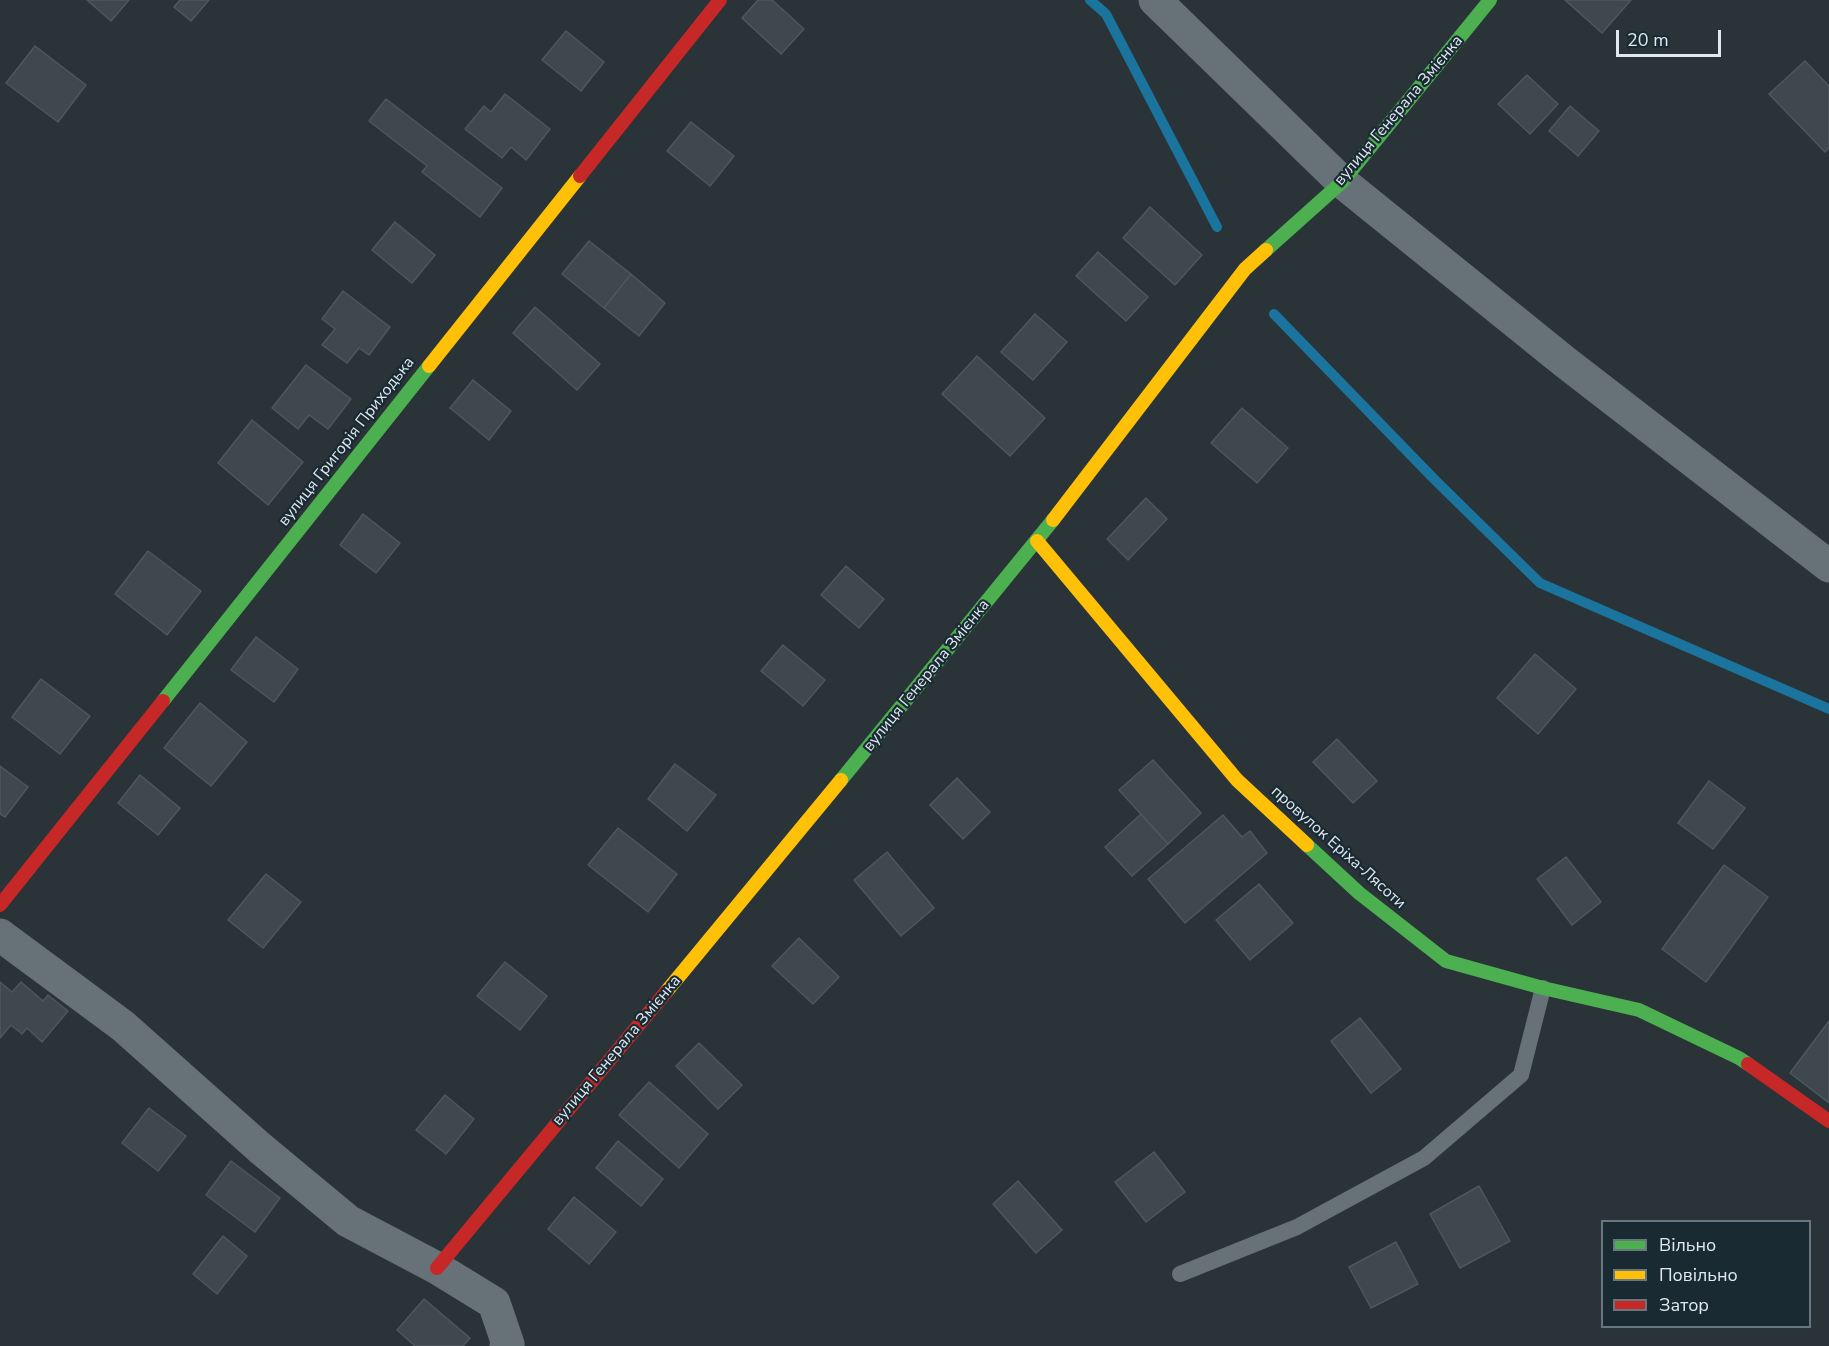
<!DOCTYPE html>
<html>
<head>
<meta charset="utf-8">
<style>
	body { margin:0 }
	#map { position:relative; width:1829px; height:1346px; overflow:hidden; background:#2a3337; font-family:"Nunito Sans",sans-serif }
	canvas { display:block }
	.legend { position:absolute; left:1601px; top:1220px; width:210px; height:108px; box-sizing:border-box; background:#1a2a33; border:2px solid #69767e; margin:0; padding:8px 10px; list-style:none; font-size:18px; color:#dfe9ef }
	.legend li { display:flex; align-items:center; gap:12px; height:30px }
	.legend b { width:30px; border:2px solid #69767e }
	.scale { position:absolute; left:1616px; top:30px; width:105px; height:27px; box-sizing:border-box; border:3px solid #dfe9ef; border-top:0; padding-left:8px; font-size:18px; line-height:21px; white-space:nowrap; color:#dfe9ef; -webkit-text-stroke:4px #1a2a33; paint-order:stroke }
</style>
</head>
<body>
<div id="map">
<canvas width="1829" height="1346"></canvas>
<ul class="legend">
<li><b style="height:8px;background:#4caf50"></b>Вільно</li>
<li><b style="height:8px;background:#ffc107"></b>Повільно</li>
<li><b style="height:8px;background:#c62828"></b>Затор</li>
</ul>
<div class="scale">20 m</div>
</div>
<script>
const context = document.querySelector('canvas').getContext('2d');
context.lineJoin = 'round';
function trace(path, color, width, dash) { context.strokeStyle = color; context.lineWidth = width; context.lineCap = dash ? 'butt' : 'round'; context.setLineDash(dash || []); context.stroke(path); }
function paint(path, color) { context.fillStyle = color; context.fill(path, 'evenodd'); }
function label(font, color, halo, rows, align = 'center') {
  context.font = font + ' "Nunito Sans",sans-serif'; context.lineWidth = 4.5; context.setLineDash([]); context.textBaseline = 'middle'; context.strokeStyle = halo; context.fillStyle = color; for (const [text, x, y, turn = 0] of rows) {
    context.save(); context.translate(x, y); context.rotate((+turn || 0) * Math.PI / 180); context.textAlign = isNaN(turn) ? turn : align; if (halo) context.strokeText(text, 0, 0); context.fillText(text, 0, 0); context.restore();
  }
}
const stream = new Path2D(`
	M1090 0 1106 14 1217 227
	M1274 314 1434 479 1540 583 1829 709`);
const building = new Path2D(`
	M87 0H129L111 21Z
	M180 0H209L191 21 174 7Z
	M758 0H772L804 29 781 54 742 18Z
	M1565 0H1631L1602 33Z
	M566 31 604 62 581 91 542 60Z
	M35 46 86 85 58 122 6 83Z
	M1805 61 1829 86V148L1825 152 1769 94Z
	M1527 75 1558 104 1530 134 1498 104Z
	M505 94 550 129 526 160 511 147 502 158 465 129 484 106 491 112Z
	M386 99 502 188 480 217 422 172 427 166 369 121Z
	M1570 106 1599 131 1578 156 1549 131Z
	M691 122 734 156 710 186 667 151Z
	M1150 207 1202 255 1175 285 1123 238Z
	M395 222 435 255 412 283 372 250Z
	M589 241 631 274 604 308 562 274Z
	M1098 252 1148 297 1126 321 1076 276Z
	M631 274 665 303 639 336 604 308Z
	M343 291 390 327 369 355 359 348 347 363 322 345 335 329 322 319Z
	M535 307 600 364 577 390 513 333Z
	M1035 314 1067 342 1033 380 1001 352Z
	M977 356 1045 418 1010 456 942 394Z
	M306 365 351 399 328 429 309 415 298 429 272 408Z
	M473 380 511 411 489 440 450 408Z
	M1242 408 1288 448 1257 483 1211 443Z
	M252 420 303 462 268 505 218 463Z
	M1146 498 1167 519 1128 560 1107 539Z
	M363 514 400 543 376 573 340 545Z
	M148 551 201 591 167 635 115 594Z
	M846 566 884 599 859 628 821 595Z
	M256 637 298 669 274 702 231 670Z
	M783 645 825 680 803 706 761 671Z
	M1535 654 1576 689 1538 734 1497 698Z
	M41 679 90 716 60 754 12 717Z
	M200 703 247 742 211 786 164 748Z
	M1337 739 1377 781 1353 803 1313 762Z
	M1153 760 1201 813 1168 844 1119 790Z
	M675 764 716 795 687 831 648 799Z
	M0 766 28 787 5 817 0 814Z
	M140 775 180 808 158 835 118 803Z
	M957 778 990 812 963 839 930 805Z
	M1709 781 1745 808 1713 849 1678 823Z
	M1141 814 1168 844 1132 876 1105 847Z
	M1223 815 1242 837 1250 831 1267 853 1185 923 1148 879Z
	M618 828 677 874 648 912 588 865Z
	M887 852 934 908 901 936 854 880Z
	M1566 857 1601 902 1572 925 1537 879Z
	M1724 865 1768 897 1706 982 1662 949Z
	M266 874 301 902 263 948 228 920Z
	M1259 884 1293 923 1250 960 1216 920Z
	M799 938 839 977 813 1004 772 966Z
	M505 962 547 996 520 1030 477 996Z
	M0 982 12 992 21 982 43 1001 48 995 68 1011 42 1042 27 1028 22 1034 11 1025 0 1038Z
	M1360 1018 1401 1069 1371 1093 1331 1041Z
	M1829 1021V1103L1790 1073Z
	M699 1043 742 1085 718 1109 676 1066Z
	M649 1082 708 1134 679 1168 619 1115Z
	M445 1095 474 1119 446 1154 416 1130Z
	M149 1108 186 1136 158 1171 122 1143Z
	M618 1141 663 1179 641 1206 596 1168Z
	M1154 1152 1185 1192 1146 1222 1115 1182Z
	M231 1161 280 1198 255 1232 206 1195Z
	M1018 1181 1062 1230 1036 1253 993 1204Z
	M1479 1186 1510 1241 1460 1268 1430 1214Z
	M574 1197 616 1232 589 1264 548 1229Z
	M223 1236 247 1256 217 1294 193 1274Z
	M1396 1242 1418 1284 1371 1308 1349 1267Z
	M424 1299 470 1338 463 1346H415L397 1330Z`);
const lane = new Path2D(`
	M1180 1274 1297 1227 1424 1158 1521 1075 1543 988`);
const street = new Path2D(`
	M1155 0 1342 182 1565 362 1829 566
	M0 935 123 1026 260 1148 348 1221 437 1268 494 1303 508 1344 506 1346`);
const fast = new Path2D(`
	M1266 250 1342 182 1490 0
	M163 701 429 366
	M841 780 1053 520
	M1307 845 1359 893 1446 961 1543 988 1639 1010 1739 1058 1748 1064`);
const slow = new Path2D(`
	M429 366 580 176
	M1053 520 1245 269 1266 250
	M1037 541 1237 780 1307 845
	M666 992 841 780`);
const jam = new Path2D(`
	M580 176 720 0
	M0 905 163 701
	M1748 1064 1829 1121
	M437 1268 666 992`);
const streetNames = [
	["вулиця Генерала Змієнка",1399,111,-50],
	["вулиця Григорія Приходька",347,442,-52],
	["вулиця Генерала Змієнка",927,676,-51],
	["провулок Еріха-Лясоти",1338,848,42],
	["вулиця Генерала Змієнка",617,1051,-50]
];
trace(stream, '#1b749e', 10);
paint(building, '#3f484c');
trace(building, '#4f575a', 1.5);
trace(lane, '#667178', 16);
trace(street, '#667178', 33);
trace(fast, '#4caf50', 14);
trace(slow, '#ffc107', 14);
trace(jam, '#c62828', 14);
label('16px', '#dfe9ef', '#1a2a33', streetNames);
</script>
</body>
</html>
